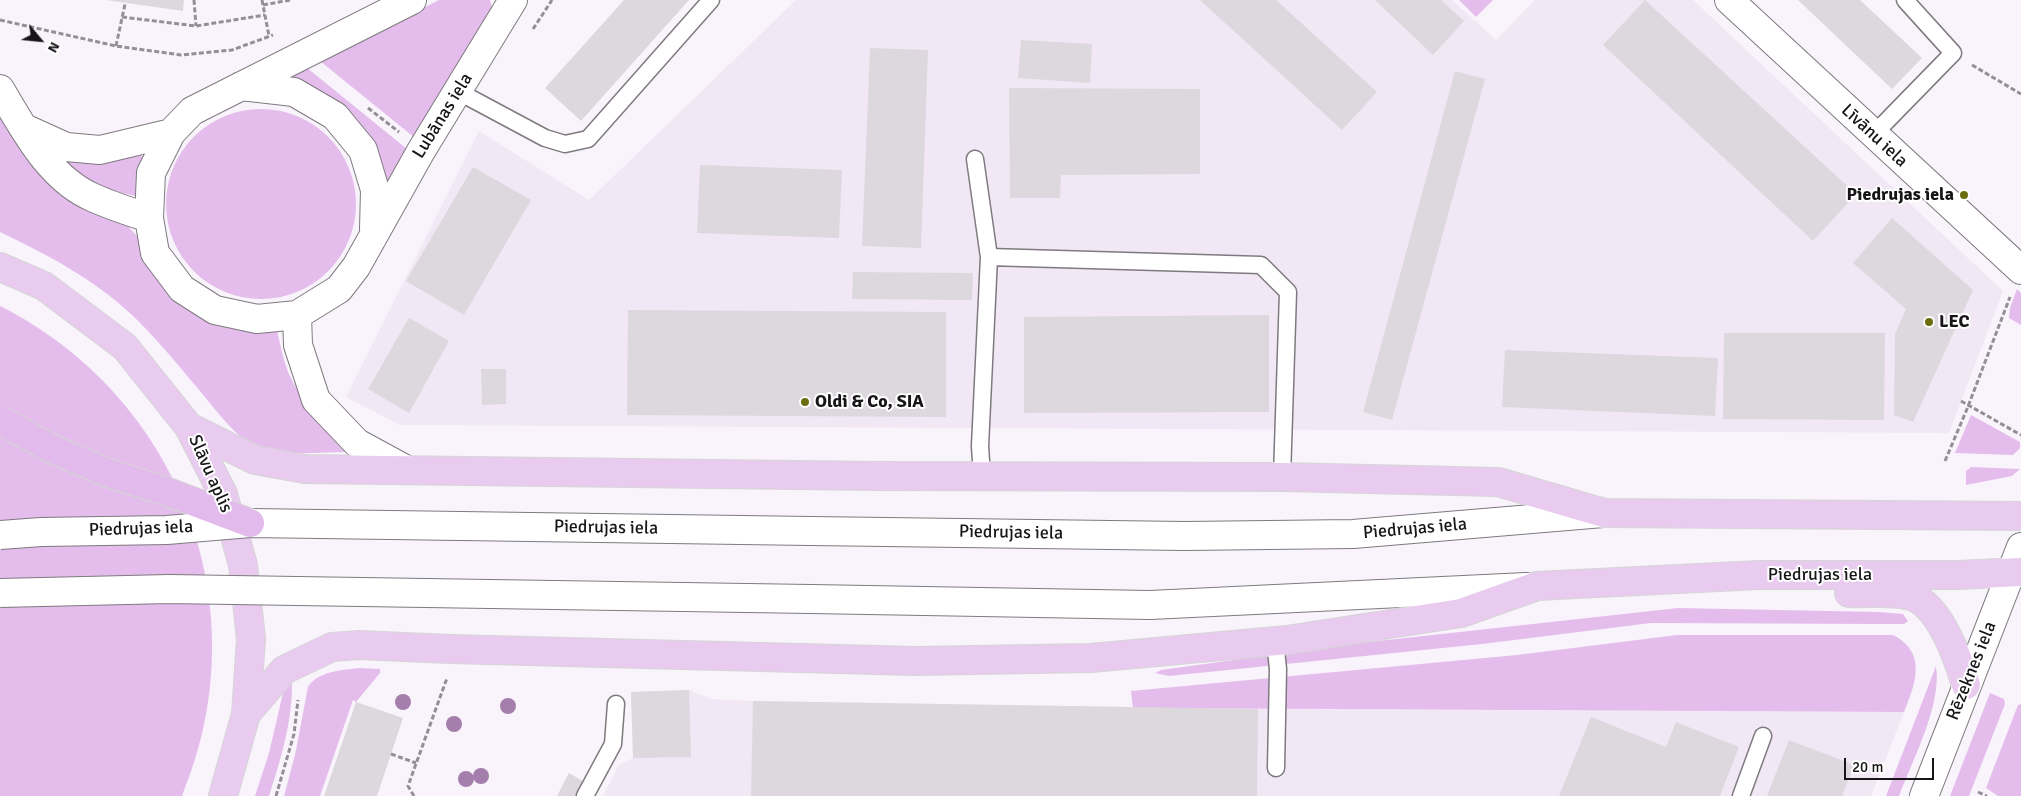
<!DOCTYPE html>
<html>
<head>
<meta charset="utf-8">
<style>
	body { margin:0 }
	#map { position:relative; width:2021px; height:796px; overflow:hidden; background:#f9f4fb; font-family:Signika,sans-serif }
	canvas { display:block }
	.north { position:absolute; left:15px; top:15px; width:50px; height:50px; -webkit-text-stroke:4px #fff; paint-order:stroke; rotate:118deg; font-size:14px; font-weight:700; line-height:20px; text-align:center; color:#171518 }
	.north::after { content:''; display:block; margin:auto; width:18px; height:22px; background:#171518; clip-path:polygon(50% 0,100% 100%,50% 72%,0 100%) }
	.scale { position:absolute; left:1844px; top:758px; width:90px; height:22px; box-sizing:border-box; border:2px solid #171518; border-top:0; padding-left:6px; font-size:15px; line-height:18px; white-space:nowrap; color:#171518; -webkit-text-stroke:4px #fff; paint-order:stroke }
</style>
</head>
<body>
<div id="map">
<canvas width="2021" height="796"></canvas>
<div class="north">N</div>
<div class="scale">20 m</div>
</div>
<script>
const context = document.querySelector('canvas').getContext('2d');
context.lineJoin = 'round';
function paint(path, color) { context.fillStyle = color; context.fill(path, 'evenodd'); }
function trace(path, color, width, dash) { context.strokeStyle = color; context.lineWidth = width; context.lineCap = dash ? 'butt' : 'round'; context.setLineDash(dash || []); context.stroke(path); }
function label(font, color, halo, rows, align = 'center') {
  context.font = font + ' Signika,sans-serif'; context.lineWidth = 4; context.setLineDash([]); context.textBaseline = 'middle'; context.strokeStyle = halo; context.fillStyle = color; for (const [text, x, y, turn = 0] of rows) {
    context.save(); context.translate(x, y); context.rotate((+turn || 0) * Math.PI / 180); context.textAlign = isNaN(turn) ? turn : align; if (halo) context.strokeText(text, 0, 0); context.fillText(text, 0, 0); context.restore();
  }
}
const built = new Path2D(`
	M796 0H1452L1496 40 1535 0H1693L2003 291 1949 433 400 425 346 397 479 131 589 200Z
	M689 690 711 699 753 701 1258 709 1904 712 1871 796H603L619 765 633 758 631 692Z`);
const green = new Path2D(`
	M439 0H490L493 11 415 138 320 61Z
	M1459 0H1493L1476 17Z
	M306 67 407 149 385 185 285 79Z
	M166 204a95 95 0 1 1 190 0a95 95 0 1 1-190 0Z
	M0 115 123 221 138 237 154 270 206 318 238 329 277 330C280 344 283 359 288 372 302 403 324 430 349 452 322 452 289 456 262 449 236 441 212 404 194 384 174 360 154 336 131 314 92 278 48 255 0 232Z
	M137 153 144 158 135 196C111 190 80 183 65 161L109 163Z
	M2017 289 2021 293V325L2009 318 2010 308Z
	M0 306C181 397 261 609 182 796H0Z
	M1971 415 2020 442V448L2013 455 1955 453Z
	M1971 467 2020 469 2012 476 1966 485V471Z
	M1678 608 1879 612 1903 614 1908 621 1904 624H1886L1651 623 1482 644 1169 676 1155 673 1161 670 1351 644Z
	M1677 635H1893C1927 652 1916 683 1904 712L1133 708 1131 691 1517 655Z
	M1936 666C1942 705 1913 759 1899 796H1886Z
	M360 668 380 669V673L356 702 353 700 320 796H284L295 755 308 687C318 671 342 670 360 668Z
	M292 680C293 719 281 759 269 796H255L269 753 283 693Z
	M1990 693 2004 699 2005 704 1969 796H1950Z
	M2021 704V796H1998L1986 788 2018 705Z`);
const building = new Path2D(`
	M106 0H184L183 11Z
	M624 0H689L581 121 545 88Z
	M1200 0H1276L1377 92 1342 130Z
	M1375 0H1441L1464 21 1433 55Z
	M1645 0 1856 194 1813 241 1603 45Z
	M1798 0H1860L1922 58 1892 89Z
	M1021 40 1092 44 1090 83 1018 78Z
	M870 48 928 50 921 248 862 246Z
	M1455 71 1485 79 1392 420 1363 412Z
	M1009 88 1200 89V174L1061 175 1060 198H1010Z
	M700 165 842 170 839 238 697 233Z
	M473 167 531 200 464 315 406 281Z
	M1892 218 1973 290 1913 422 1894 415 1895 334 1906 309 1853 263Z
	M853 272 973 273 972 300 852 299Z
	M628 310 946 312V417L627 415Z
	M1269 315V412L1024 413V317Z
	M409 318 449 341 409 413 368 389Z
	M1724 333H1885L1884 420 1723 419Z
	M1505 350 1718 358 1715 416 1502 407Z
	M481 369H506V404L482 405Z
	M689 690 691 757 633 758 631 692Z
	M753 701 1258 709 1257 796H751Z
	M356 702 403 718 377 796H324Z
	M1591 717 1666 747 1676 722 1739 747 1720 796H1559Z
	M1789 740 1854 765 1842 796H1767Z
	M569 773 584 782 577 796H557Z`);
const path = new Path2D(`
	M194 0 196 26
	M262 0 269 36
	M263 5 290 0
	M122 17 196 26 265 15
	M0 20 116 46 181 55 232 50 273 35
	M533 29 552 0
	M116 46 125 4
	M1972 65 2021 94
	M368 108 399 132
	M1961 401 2021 435
	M1945 461 1967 409 2010 297
	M391 754 416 763
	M1978 792 1987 796
	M276 796 294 734 298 700
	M414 796 408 786 447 678`);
const service = new Path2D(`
	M459 92 545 138 565 144 588 139 711 0
	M1873 135 1953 53 1905 0
	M975 159 989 257 980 446 982 476
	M989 257 1261 265 1288 292 1282 477
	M1275 641 1278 669 1276 768
	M585 796 613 744 616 704
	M1741 796 1763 736`);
const minor = new Path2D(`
	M412 0 192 111 171 133 151 173 149 218 155 253 182 289 215 310 257 319 297 315 339 289 356 267 421 151 513 0
	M1729 0 2021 270
	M241 86 294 92 335 116 363 150 375 190 374 229
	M0 89C24 129 49 179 94 198 112 206 131 212 149 218
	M24 128 66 147 100 150 171 133
	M297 315 298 345 316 400 357 443 405 469
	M1924 796 2021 547`);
const secondary = new Path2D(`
	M811 531 1185 536 1353 534 1603 513
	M811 599 1150 605 1526 587`);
const primary = new Path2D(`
	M0 267 44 286 125 347 189 427 223 494 243 565 251 639 246 714 223 796
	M189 427 255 460 305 469 877 476 1282 477 1498 482 1604 513 2021 516
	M1849 593C1868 594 1889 591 1907 595 1939 601 1958 658 1966 685
	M246 714 284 670 332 647 359 645 450 649 916 661 1091 658 1287 640 1461 613 1537 586 1759 575H1958L2021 572`);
const secondaryBridge = new Path2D(`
	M0 535 41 532 167 530 250 523 811 531
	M0 593 169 589 811 599`);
const trunkBridge = new Path2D(`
	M0 420 50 448 108 473 168 492 250 523`);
const trees = [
	[403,702],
	[508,706],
	[454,724],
	[481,776],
	[466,779]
];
const markers = [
	[1964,195,5,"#6c6d0e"],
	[1929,322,5,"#6c6d0e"],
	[805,402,5,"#6c6d0e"]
];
const streetNames = [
	["Lubānas iela",443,116,-58],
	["Līvānu iela",1874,136,43],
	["Slāvu aplis",210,474,66],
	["Piedrujas iela",606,528,1],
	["Piedrujas iela",141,529,-2],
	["Piedrujas iela",1415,529,-5],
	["Piedrujas iela",1011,533,1],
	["Piedrujas iela",1820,575],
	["Rēzeknes iela",1972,671,-68]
];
const poiNames = [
	["Piedrujas iela",1954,195,"right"],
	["LEC",1939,322],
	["Oldi & Co, SIA",815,402]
];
paint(built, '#f2e7f4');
paint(green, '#e4bdec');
paint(building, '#ddd8de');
trace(service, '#7e7a7f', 19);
trace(minor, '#7e7a7f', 30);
trace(secondary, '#7e7a7f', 30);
trace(primary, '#d5d5d5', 30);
trace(path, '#938f95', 3, [5, 2.5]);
trace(service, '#fff', 16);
trace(minor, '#fff', 28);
trace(secondary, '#fff', 28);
trace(primary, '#e9cbf0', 28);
trace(secondaryBridge, '#7e7a7f', 30, []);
trace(trunkBridge, '#d5d5d5', 30, []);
trace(secondaryBridge, '#fff', 28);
trace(trunkBridge, '#e2baeb', 28);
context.fillStyle = '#a47eac';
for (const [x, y] of trees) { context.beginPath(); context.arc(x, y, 8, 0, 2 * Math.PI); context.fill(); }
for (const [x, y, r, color] of markers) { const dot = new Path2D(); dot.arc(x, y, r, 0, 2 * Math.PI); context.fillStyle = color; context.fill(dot); trace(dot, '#fff', 2); }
label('18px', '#171518', '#fff', streetNames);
label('bold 18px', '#171518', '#fff', poiNames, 'left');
</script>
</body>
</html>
